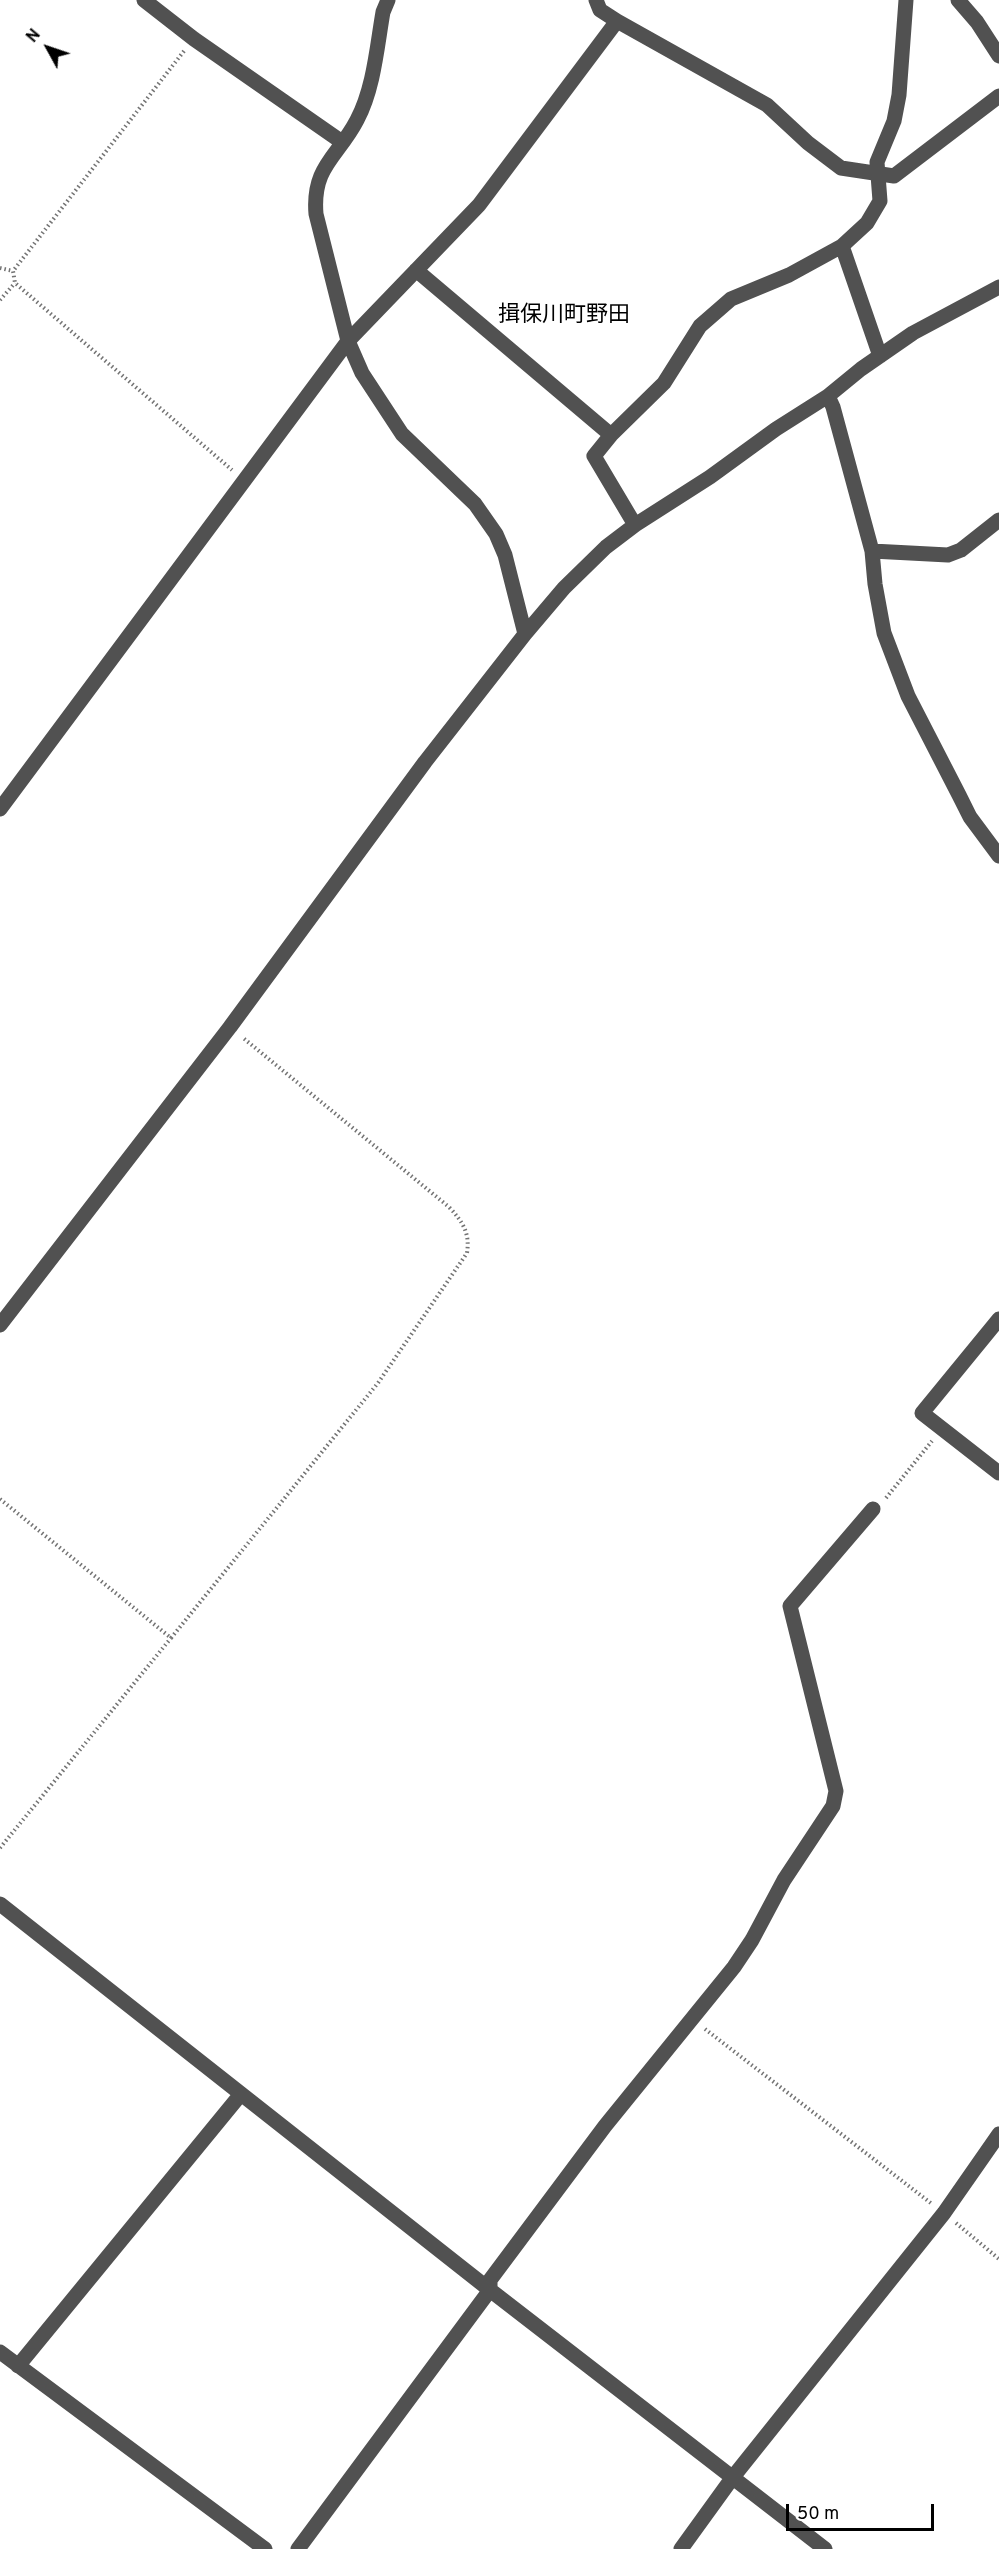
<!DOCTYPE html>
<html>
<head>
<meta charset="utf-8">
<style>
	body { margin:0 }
	#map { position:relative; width:999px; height:2549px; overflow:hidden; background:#fff; font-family:Overpass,sans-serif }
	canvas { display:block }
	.north { position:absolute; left:18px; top:18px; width:60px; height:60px; -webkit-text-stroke:4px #fff; paint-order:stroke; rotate:310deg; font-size:16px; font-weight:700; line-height:24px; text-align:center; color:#000 }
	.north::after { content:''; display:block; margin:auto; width:21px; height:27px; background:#000; clip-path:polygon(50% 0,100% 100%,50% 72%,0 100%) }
	.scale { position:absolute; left:786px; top:2504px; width:148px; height:27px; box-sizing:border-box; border:3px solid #000; border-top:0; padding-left:8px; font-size:18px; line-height:21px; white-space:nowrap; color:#000; -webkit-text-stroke:4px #fff; paint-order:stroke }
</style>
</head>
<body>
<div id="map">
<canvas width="999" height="2549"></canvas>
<div class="north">N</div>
<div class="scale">50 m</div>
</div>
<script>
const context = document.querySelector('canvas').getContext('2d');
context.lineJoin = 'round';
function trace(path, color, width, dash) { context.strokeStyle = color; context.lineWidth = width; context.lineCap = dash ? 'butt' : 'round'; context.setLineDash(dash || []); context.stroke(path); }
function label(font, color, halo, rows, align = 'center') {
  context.font = font + ' Overpass,"Noto Sans JP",sans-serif'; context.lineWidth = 6; context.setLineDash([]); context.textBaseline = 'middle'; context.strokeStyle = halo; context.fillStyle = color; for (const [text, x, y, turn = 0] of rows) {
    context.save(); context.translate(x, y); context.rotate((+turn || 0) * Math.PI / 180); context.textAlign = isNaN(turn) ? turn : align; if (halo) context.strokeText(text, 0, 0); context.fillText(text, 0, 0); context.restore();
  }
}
const path = new Path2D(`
	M184 51 13 271 15 283 232 470
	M0 268 13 271
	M0 300 15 283
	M886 1498 932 1441
	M0 1499 171 1638 378 1383 467 1253C470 1233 463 1222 449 1207L242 1037
	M0 1848 171 1638
	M705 2029 932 2204
	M956 2223 999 2259`);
const minor = new Path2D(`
	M144 0 194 39 342 142
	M388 0 383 12C377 46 374 88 357 120 338 157 312 166 316 214L348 341 362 373 402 434 475 504 496 534 505 555 525 634
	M958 0 977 22 999 56
	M617 21 767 105 808 143 841 168 894 176 999 96
	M842 246 880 356
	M416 270 611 435
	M828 396 833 407 872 551 875 584 884 633 908 696 959 795 970 817 999 856
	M635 525 594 456 611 435 664 383 700 326 731 299 789 275 842 246 867 223 880 201 877 162 894 121 899 95 906 0
	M872 551 948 555 961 550 999 520
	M0 809 348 341 479 205 617 21 600 10 596 0
	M999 1319 922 1413 999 1473
	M0 1325 230 1027 425 762 525 634 564 588 606 547 635 525 710 477 776 429 828 396 861 369 913 333 999 287
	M0 1904 490 2290 825 2549
	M0 2352 265 2549
	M18 2366 241 2094
	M298 2549 490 2290V2280L605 2126 734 1967 752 1940 784 1880 833 1806 836 1791 790 1606 873 1509
	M681 2549 733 2477 944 2213 999 2134`);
const quarterNames = [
	["揖保川町野田",564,317]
];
trace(path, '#737373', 4, [1.5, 3]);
trace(minor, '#515151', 15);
label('22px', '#000', '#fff', quarterNames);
</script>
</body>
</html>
